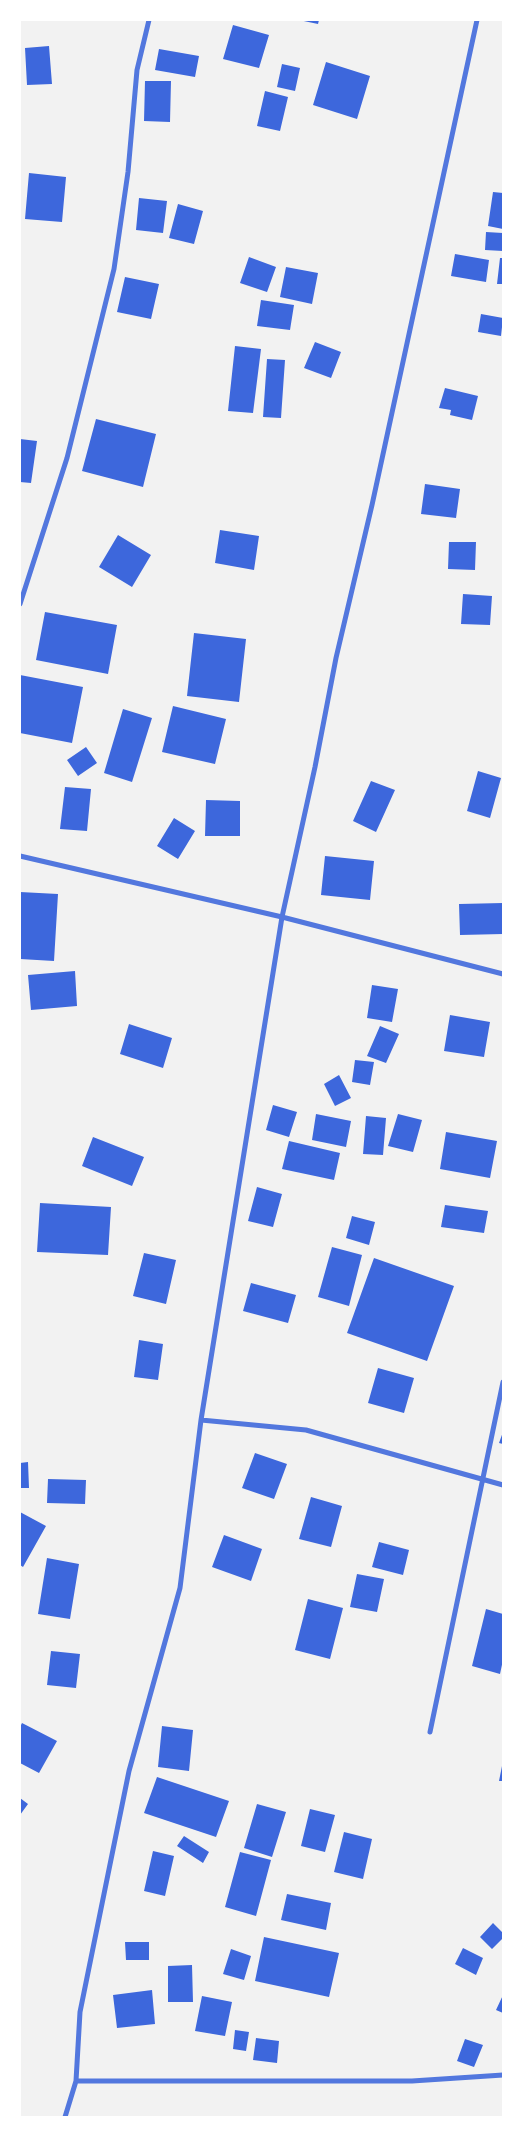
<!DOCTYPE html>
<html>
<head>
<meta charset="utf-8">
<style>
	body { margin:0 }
	#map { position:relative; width:523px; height:2137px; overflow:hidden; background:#f2f2f2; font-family:"Work Sans",sans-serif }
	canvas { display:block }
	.frame { position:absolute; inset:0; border:21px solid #fff; pointer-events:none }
</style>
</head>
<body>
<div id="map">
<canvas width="523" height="2137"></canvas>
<div class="frame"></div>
</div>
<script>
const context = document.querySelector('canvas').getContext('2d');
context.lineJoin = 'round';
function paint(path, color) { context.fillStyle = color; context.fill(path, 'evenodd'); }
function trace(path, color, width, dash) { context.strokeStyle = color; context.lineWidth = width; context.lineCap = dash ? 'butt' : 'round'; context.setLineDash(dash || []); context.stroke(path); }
const building = new Path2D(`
	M299 20H319L318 24Z
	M233 25 269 35 259 68 223 59Z
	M49 46 52 84 27 85 25 48Z
	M159 49 199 56 195 77 155 70Z
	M326 62 370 76 357 119 313 105Z
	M282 64 300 68 295 91 277 87Z
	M145 81H171L170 122 144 121Z
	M265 91 288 97 280 131 257 126Z
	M29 173 66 177 62 222 25 219Z
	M493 192 503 193V229L488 226Z
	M139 198 167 201 163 233 136 230Z
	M178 204 203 211 194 244 169 238Z
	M486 232 503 233V251L485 250Z
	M455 254 489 260 486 282 451 276Z
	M249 257 276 267 267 292 240 283Z
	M500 258H503V284H497Z
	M286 267 318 273 312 304 280 297Z
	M125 277 159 284 151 319 117 312Z
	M261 300 294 305 290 330 257 326Z
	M481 314 503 318 501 336 478 332Z
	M315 342 341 352 331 378 304 368Z
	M235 346 261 349 253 413 228 411Z
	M267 359 285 360 281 418 263 417Z
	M445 388 478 396 472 420 450 415 451 410 439 408Z
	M96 419 156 434 143 487 82 471Z
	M20 439 37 441 31 483 20 482Z
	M425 484 460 489 456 518 421 514Z
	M220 530 259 536 254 570 215 563Z
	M118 535 151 555 132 587 99 567Z
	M449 542H476L475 570 448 569Z
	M463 594 492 596 490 625 461 624Z
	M45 612 117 625 108 674 36 660Z
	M194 633 246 639 239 702 187 696Z
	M20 675 83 687 72 743 20 733Z
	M173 706 226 719 215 764 162 752Z
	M123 709 152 718 132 782 104 773Z
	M86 747 97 763 78 776 67 760Z
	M478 771 501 778 490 818 467 811Z
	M371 781 395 790 376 832 353 821Z
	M65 787 91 789 87 831 60 829Z
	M206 800 240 801V836H205Z
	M174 818 195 831 178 859 157 846Z
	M325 856 374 861 370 900 321 895Z
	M20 892 58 894 54 961 20 959Z
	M503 903V934L460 935 459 904Z
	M75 971 77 1006 31 1010 28 975Z
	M372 985 398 989 392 1022 367 1018Z
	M450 1015 490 1022 484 1057 444 1051Z
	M129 1024 172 1038 163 1068 120 1054Z
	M380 1026 399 1034 386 1063 367 1056Z
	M355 1060 374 1062 370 1085 352 1082Z
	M339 1075 351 1098 335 1106 324 1084Z
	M273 1105 297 1112 289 1137 266 1130Z
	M316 1114 351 1121 346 1147 312 1140Z
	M398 1114 422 1120 413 1152 388 1146Z
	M366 1116 386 1118 383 1155 363 1154Z
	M446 1132 497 1141 490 1178 440 1169Z
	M93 1137 144 1157 132 1186 82 1166Z
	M289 1141 340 1153 334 1180 282 1169Z
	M257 1187 282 1194 273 1227 248 1221Z
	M40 1203 111 1207 108 1255 37 1252Z
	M445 1205 488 1211 484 1233 441 1227Z
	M352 1216 375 1222 369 1245 346 1238Z
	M332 1247 362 1255 349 1306 318 1297Z
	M144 1253 176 1260 166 1304 133 1296Z
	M374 1258 454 1286 427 1361 347 1333Z
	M251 1283 296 1295 288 1323 243 1311Z
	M139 1340 163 1344 158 1380 134 1377Z
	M378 1368 414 1378 404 1413 368 1403Z
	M503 1432V1444L499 1443Z
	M255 1453 287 1464 274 1499 242 1488Z
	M28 1462 29 1488H20V1463Z
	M48 1479 86 1480 85 1504 47 1503Z
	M311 1497 342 1506 331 1547 299 1539Z
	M20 1512 46 1526 23 1567 20 1565Z
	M224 1535 262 1549 251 1581 212 1567Z
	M379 1542 409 1550 403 1575 372 1567Z
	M47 1558 79 1564 70 1619 38 1614Z
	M357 1574 384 1579 377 1612 350 1607Z
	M308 1599 343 1608 330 1659 295 1650Z
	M486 1609 503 1614V1660L500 1674 472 1666Z
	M51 1651 80 1654 76 1688 47 1685Z
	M22 1723 57 1741 39 1773 20 1763V1727Z
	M162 1726 193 1730 189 1771 158 1767Z
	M502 1766H503V1781H499Z
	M157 1777 229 1801 216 1837 144 1813Z
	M20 1798 28 1804 20 1815Z
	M257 1804 286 1812 272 1857 244 1848Z
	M310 1809 335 1815 325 1852 301 1846Z
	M344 1832 372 1839 363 1879 334 1872Z
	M184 1836 209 1852 203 1863 177 1846Z
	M153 1851 174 1856 165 1896 144 1891Z
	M240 1852 271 1860 256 1916 225 1907Z
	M287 1894 331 1903 326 1930 281 1920Z
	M493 1923 503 1933V1938L492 1949 480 1937Z
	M264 1937 339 1953 329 1997 255 1981Z
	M125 1942H149V1960H126Z
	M463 1948 483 1958 476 1975 455 1964Z
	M231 1949 251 1956 244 1980 223 1974Z
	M192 1965 193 2002H168V1966Z
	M152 1990 155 2024 117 2028 113 1995Z
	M503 1995V2013L496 2010Z
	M202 1996 232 2002 225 2036 195 2031Z
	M235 2030 249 2032 246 2051 233 2049Z
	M256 2038 279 2041 277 2063 253 2060Z
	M465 2039 483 2045 474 2067 457 2061Z`);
const minor = new Path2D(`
	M477 20 372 505 336 658 315 767 282 917 201 1420 306 1430 503 1485
	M20 604 67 458 114 269 128 172 137 70 149 20
	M20 856 282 917 503 974
	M430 1732 503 1382
	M76 2081H412L503 2075
	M65 2117 76 2081 80 2012 129 1771 180 1588 201 1420`);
paint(building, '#3d67dc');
trace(minor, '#5277de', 5);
</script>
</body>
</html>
